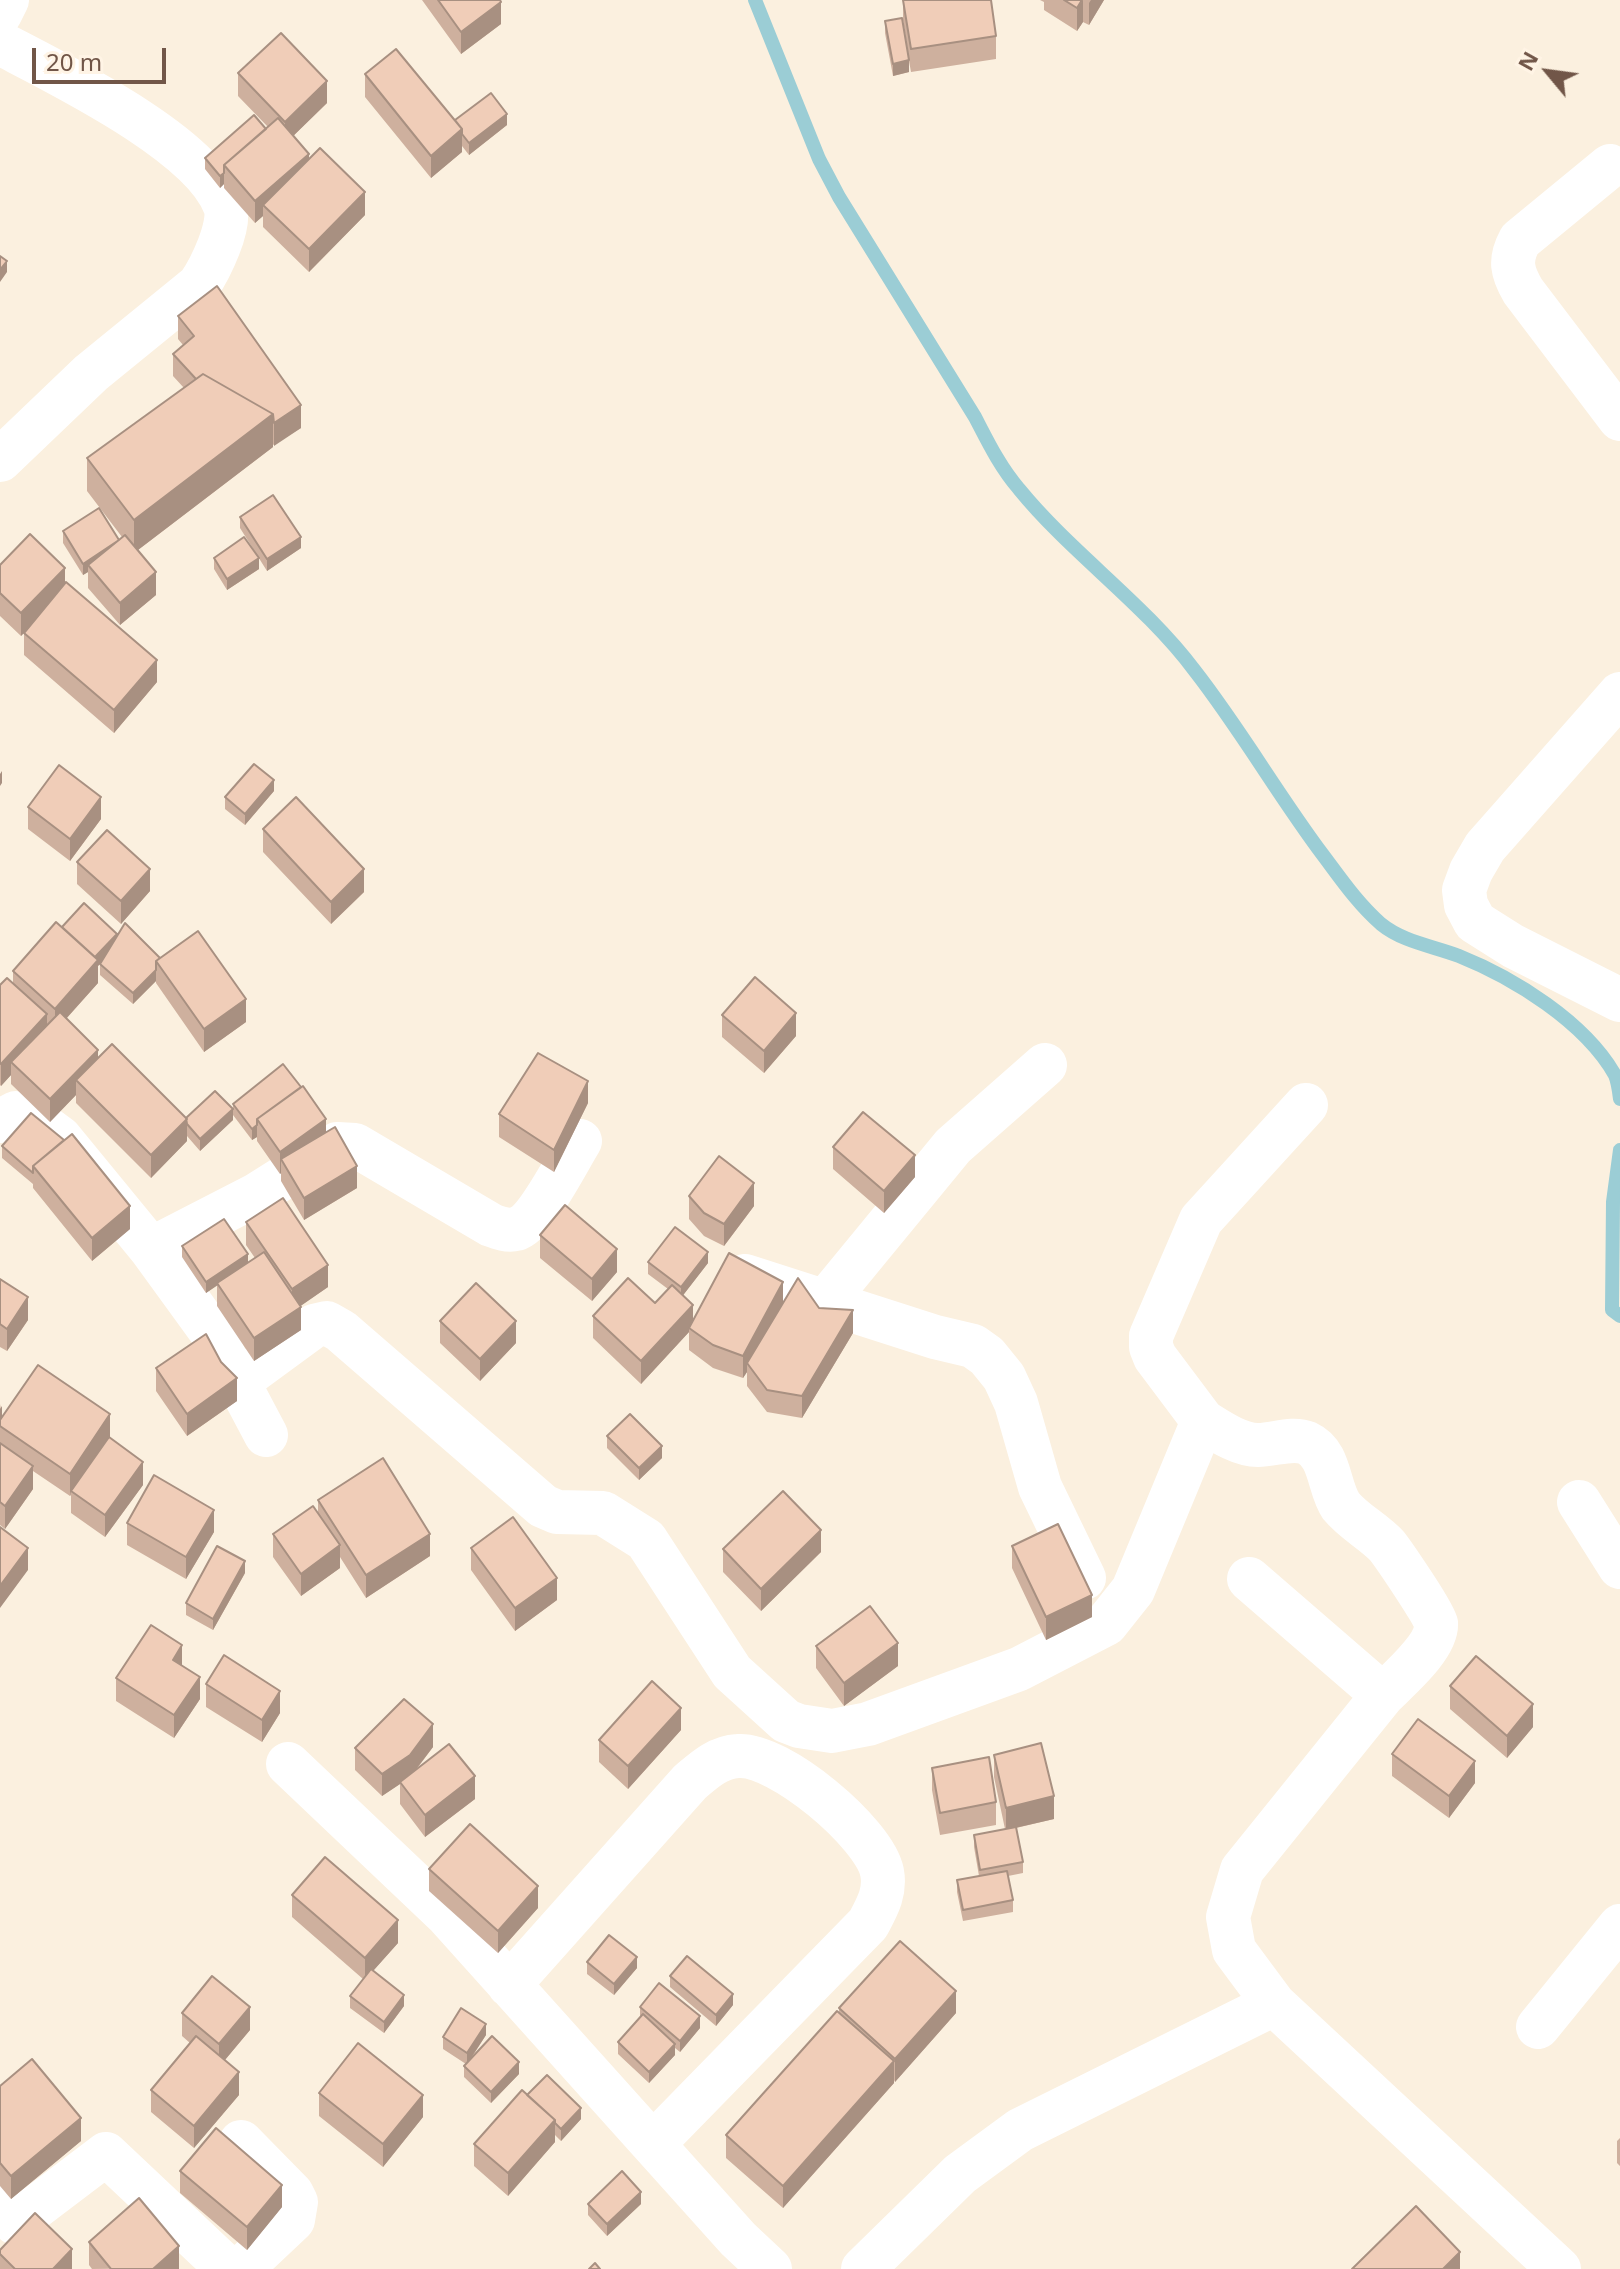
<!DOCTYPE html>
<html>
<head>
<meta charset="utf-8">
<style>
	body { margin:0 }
	#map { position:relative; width:1620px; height:2269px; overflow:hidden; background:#fbf0df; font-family:"Noto Sans",sans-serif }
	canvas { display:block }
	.north { position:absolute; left:1508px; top:32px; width:80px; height:80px; -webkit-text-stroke:6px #fff4e5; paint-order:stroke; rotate:299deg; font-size:22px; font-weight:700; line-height:32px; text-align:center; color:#715648 }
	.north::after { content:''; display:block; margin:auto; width:28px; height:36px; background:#715648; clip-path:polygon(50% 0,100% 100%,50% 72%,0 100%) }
	.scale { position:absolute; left:32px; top:48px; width:134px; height:36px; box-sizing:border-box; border:4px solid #715648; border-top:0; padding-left:10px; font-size:24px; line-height:28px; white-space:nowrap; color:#715648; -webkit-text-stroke:6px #fff4e5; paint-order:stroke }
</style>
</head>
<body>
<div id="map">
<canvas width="1620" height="2269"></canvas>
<div class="north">N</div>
<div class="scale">20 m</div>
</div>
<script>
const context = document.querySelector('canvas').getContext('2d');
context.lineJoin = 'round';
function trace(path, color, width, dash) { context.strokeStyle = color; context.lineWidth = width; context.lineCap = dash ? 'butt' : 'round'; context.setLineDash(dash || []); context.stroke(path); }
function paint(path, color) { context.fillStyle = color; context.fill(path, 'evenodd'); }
const stream = new Path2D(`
	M755 0 819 159 839 197 975 417C988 442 1000 467 1019 489 1072 554 1144 603 1195 671 1241 730 1278 795 1323 855 1341 879 1358 904 1381 924 1403 942 1433 946 1459 956 1514 978 1585 1022 1615 1075 1618 1082 1619 1091 1620 1099
	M1620 1150 1613 1202 1612 1310 1620 1316`);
const minor = new Path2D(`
	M0 14 7 0
	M0 43C59 74 202 143 225 206 232 225 210 269 199 285L91 373 0 460
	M1610 166 1520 240C1509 260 1512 272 1523 291L1620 419
	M1620 694 1485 847 1471 871 1464 890 1466 905 1475 922 1513 946 1620 1000
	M0 1121 16 1113 37 1121 60 1138 151 1249 212 1333 266 1435
	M151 1249 256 1195 337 1144 355 1145 491 1225C499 1228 508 1231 516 1229 537 1223 568 1160 580 1141
	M745 1276 935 1337 973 1346 987 1356 1004 1377 1016 1403 1040 1487 1084 1578
	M824 1303 953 1146 1045 1065
	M239 1381 314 1326 327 1323 341 1331 543 1506 557 1512 603 1513 646 1540 732 1672 786 1721 799 1726 832 1731 868 1724 1019 1669 1106 1624 1133 1590 1203 1421C1219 1431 1239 1445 1258 1445 1274 1445 1292 1437 1307 1443 1331 1454 1328 1487 1341 1506 1354 1522 1373 1531 1387 1546 1394 1555 1435 1615 1436 1623 1438 1646 1399 1679 1383 1695
	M1203 1421 1155 1357 1151 1347V1336L1201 1220 1306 1105
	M1579 1502 1620 1567
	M1249 1579 1383 1695 1242 1870 1228 1917 1234 1950 1274 2004
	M288 1764 447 1915 738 2239 770 2269
	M509 1985 690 1782C704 1770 718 1757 738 1756 779 1753 874 1833 882 1872 886 1892 877 1907 868 1924L653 2144
	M1538 2027 1620 1926
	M241 2142 292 2194 296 2202 293 2220 241 2269
	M0 2207 15 2223 106 2154 228 2269
	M863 2269 960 2174 1020 2130 1274 2004 1559 2269`);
const wall = new Path2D(`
	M422 0H500L501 24 461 54Z
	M903 0 996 36V59L911 72 909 61V72L893 76 885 33V21L909 58 903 20Z
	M1040 0H1104L1089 25 1083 22 1077 31 1044 10V2Z
	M238 73 327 103 293 136 309 160 365 215 309 272 263 227V216L255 223 224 188V184L220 188 205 169V158L268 127 238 96Z
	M365 74 455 120 507 125 469 155 462 146V152L431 178 365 97Z
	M178 316 301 428 273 445V447L138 550 156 595 120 625 88 588V572L83 575 63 543V531L119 540 122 537 87 491V458L184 388 173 376V354L183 345 178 339Z
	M240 517 301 548 267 571 240 528Z
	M214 558 259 569 227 590 214 569Z
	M0 565 65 584 157 682 114 733 24 655V633L21 636 0 616Z
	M274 791 245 825 225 809V797Z
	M28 807 101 819 70 861 28 829Z
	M263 829 364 892 331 924 263 852Z
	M77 862 150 891 121 924 77 884Z
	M62 927 117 934 160 958 246 1022 204 1052 156 983V981L133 1004 100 975V964L98 966V983L66 1019 98 1059 186 1118 233 1120 200 1151 187 1136V1141L151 1178 76 1103V1095L50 1122 11 1084V1075L1 1086 0 1085V985L13 983V971Z
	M722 1015 796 1036 764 1073 722 1037Z
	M588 1103 554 1172 499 1137V1114Z
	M233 1104 326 1132 357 1188 304 1220 281 1181V1173L280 1174 257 1141V1137L252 1140 233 1115Z
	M64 1141 130 1229 92 1261 33 1188V1184L2 1158V1146Z
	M833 1147 915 1177 884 1213 833 1169Z
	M689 1196 754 1206 724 1246 704 1236 689 1219Z
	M246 1222 328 1287 300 1306 301 1330 254 1361 217 1306V1285L206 1293 182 1257V1246L248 1263 255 1258 246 1245Z
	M540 1235 617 1272 592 1301 540 1258Z
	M648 1262 708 1263 683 1295 693 1320 783 1303 819 1308 853 1333 802 1418 767 1412 747 1386V1372L743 1378 713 1368 689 1350V1332L641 1384 593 1338V1316L655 1303 668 1289 648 1274Z
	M0 1279 28 1320 7 1351 0 1347Z
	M440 1321 516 1343 480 1381 440 1343Z
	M156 1368 237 1401 187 1436 156 1391Z
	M0 1404 2 1416 110 1437 109 1438 143 1485 105 1537 71 1513V1495L70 1496 33 1471V1489L5 1529 0 1525Z
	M607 1436 662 1458 639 1480 607 1448Z
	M318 1500 430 1556 366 1598 340 1557V1568L301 1596 273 1557V1534L318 1513Z
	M127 1523 214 1532 186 1579 127 1545Z
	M1012 1546 1092 1617 1046 1640 1012 1568Z
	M471 1548 557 1600 515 1631 471 1570Z
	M723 1549 821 1552 761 1611 723 1572Z
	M245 1573 213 1630 186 1615V1603Z
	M816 1646 898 1666 844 1706 816 1668Z
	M182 1665 200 1699 174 1738 116 1701V1678Z
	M206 1684 280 1713 262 1742 206 1707Z
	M1450 1686 1533 1727 1507 1758 1450 1709Z
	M681 1730 628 1789 599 1762V1740Z
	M433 1747 416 1770 475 1799 425 1837 400 1804V1784L382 1796 355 1770V1748Z
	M1392 1754 1475 1783 1449 1818 1392 1776Z
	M994 1755 1054 1819 1016 1828 1023 1862V1873L1008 1876 1013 1900V1912L963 1921 957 1892V1880L979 1876 974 1847V1835L1005 1829 994 1777Z
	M932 1768 996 1802V1825L940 1835 932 1790Z
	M429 1869 538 1908 498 1953 429 1891Z
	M292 1895 398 1943 373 1971 404 2006 384 2033 350 2008V1996L363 1979 292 1917Z
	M587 1962 637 1968 614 1995 587 1974Z
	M670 1976 733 2005 716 2026 670 1987Z
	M640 2007 700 2028 680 2052 675 2048V2055L649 2083 618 2054V2042L640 2018Z
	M839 2008 956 2013 895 2082 894 2080V2083L783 2208 726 2158V2135L839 2012Z
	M182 2013 250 2030 225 2060 239 2095 194 2148 151 2112V2090L190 2043 182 2036Z
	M486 2035 472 2057 519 2074 491 2103 464 2077V2066L466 2064 443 2049V2037Z
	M0 2086 81 2141 11 2199 0 2186Z
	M319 2093 423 2117 383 2167 319 2116Z
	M527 2095 581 2119 561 2141 555 2135V2142L508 2196 474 2166V2144Z
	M1620 2138V2166L1617 2163V2141Z
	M180 2171 282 2207 247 2250 180 2193Z
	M588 2204H641L607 2236 588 2215Z
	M0 2239V2250L72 2269H0Z
	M89 2242 179 2268 92 2269 89 2265Z`);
const shadedWall = new Path2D(`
	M1083 0V22L1077 31V8Z
	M1091 0H1104L1089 25V3Z
	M501 2V24L461 54V32Z
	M909 60V72L893 76V64Z
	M327 81V103L285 144V122Z
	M507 114V125L469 155V143Z
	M462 129V152L431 178V156Z
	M309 154V176L263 205V216L255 223V201Z
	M224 173V184L220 188V176Z
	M365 192V215L309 272V249Z
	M7 261V272L0 282V270Z
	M301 405V428L274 446V423Z
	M273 414V447L134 553V520Z
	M301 537V548L267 571V559Z
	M119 540 88 565V572L83 575V564Z
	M259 558V569L227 590V579Z
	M65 568V590L21 636V613Z
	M156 572V595L120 625V603Z
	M157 660V682L114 733V710Z
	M2 771V783L0 786V774Z
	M274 780V791L245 825V814Z
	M101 797V819L70 861V839Z
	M150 869V891L121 924V901Z
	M364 869V892L331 924V902Z
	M117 934V945L98 966V983L55 1031V1009L94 959Z
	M156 970V981L133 1004V993Z
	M246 999V1022L204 1052V1029Z
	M796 1013V1036L764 1073V1051Z
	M47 1014V1037L11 1062V1075L1 1086V1064Z
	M98 1050V1073L76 1080V1095L50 1122V1099Z
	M588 1081V1103L554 1172V1150Z
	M233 1109V1120L200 1151V1139Z
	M187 1119V1141L151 1178V1155Z
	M326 1119V1141L281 1159V1173L280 1174V1152Z
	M257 1125V1137L252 1140V1129Z
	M915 1155V1177L884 1213V1191Z
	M357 1166V1188L304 1220V1198Z
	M754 1183V1206L724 1246V1224Z
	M130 1206V1229L92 1261V1238Z
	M617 1249V1272L592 1301V1279Z
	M708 1252V1263L681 1298V1287Z
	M248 1254V1265L206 1293V1282Z
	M328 1265V1287L292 1312V1289Z
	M783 1282V1304L747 1363V1372L743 1378V1356Z
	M28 1297V1320L7 1351V1329Z
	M693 1305V1328H689V1332L641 1384V1361Z
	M301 1307V1330L254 1361V1338Z
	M853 1310V1333L802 1418V1396Z
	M516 1321V1343L480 1381V1359Z
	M237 1378V1401L187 1436V1414Z
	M2 1406V1417L0 1420V1409Z
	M110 1414V1437L73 1492 71 1491 70 1496V1474Z
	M662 1446V1458L639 1480V1468Z
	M143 1462V1485L105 1537V1515Z
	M33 1466V1489L5 1529V1506Z
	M214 1510V1532L186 1579V1557Z
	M821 1530V1552L761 1611V1589Z
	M430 1534V1556L366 1598V1575Z
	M340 1545V1568L301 1596V1574Z
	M28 1548V1570L0 1608V1586Z
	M245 1561V1573L213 1630V1619Z
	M557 1578V1600L515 1631V1608Z
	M1092 1595V1617L1046 1640V1617Z
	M898 1643V1666L844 1706V1683Z
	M182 1645V1667L173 1660Z
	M200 1677V1699L174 1738V1715Z
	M280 1691V1713L262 1742V1720Z
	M1533 1704V1727L1507 1758V1736Z
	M681 1708V1730L628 1789V1766Z
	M433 1724V1747L410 1777 400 1782V1784L382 1796V1774Z
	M1475 1761V1783L1449 1818V1796Z
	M475 1776V1799L425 1837V1815Z
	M1054 1796V1819L1006 1830V1808Z
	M538 1886V1908L498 1953V1931Z
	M398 1920V1943L365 1980V1958Z
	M637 1957V1968L614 1995V1984Z
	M956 1991V2013L895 2082V2059Z
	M733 1994V2005L716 2026V2015Z
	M404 1995V2006L384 2033V2022Z
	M250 2007V2030L219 2067V2044Z
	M700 2016V2028L680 2052V2041Z
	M486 2024V2035L467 2064V2053Z
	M675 2044V2055L649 2083V2072Z
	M894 2061V2083L783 2208V2186Z
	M519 2062V2074L491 2103V2092Z
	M239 2072V2095L194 2148V2126Z
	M423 2095V2117L383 2167V2144Z
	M581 2108V2119L561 2141V2129Z
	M81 2118V2141L11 2199V2176Z
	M555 2120V2142L508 2196V2173Z
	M282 2185V2207L247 2250V2227Z
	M641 2192V2204L607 2236V2224Z
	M179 2246V2269H153Z
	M72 2249V2269H53Z
	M1460 2252V2269H1443Z`);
const building = new Path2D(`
	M438 0H500L501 2 461 32Z
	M903 0H991L996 36 911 49Z
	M1064 0H1082L1077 8Z
	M902 18 909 60 893 64 885 21Z
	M281 33 327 81 285 122 238 73Z
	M396 49 462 129 431 156 365 74Z
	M491 93 507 114 469 143 462 134V129L455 120Z
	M254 115 266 129 224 165V173L220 176 205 158Z
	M278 118 309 154 255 201 224 165Z
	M320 148 365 192 309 249 263 205Z
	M0 256 7 261 0 270Z
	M217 286 301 405 274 423 273 414 203 374 196 379 173 354 194 336 178 316Z
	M203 374 273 414 134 520 87 458Z
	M273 495 301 537 267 559 240 517Z
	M99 508 119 540 83 564 63 531Z
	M30 534 65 568 21 613 0 593V565Z
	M125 535 156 572 120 603 88 565Z
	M244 537 259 558 227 579 214 558Z
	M66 582 157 660 114 710 24 633Z
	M254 764 274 780 245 814 225 797Z
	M59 765 101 797 70 839 28 807Z
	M296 797 364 869 331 902 263 829Z
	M107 830 150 869 121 901 77 862Z
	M84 903 117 934 95 957 62 927Z
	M56 922 98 960 55 1009 13 971Z
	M125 923 160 958 156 961V970L133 993 100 964Z
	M198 931 246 999 204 1029 156 961Z
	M755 977 796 1013 764 1051 722 1015Z
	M7 978 47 1014 1 1064 0 1063V985Z
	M60 1012 98 1050 50 1099 11 1062Z
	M112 1044 187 1119 151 1155 76 1080Z
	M538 1053 588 1081 554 1150 499 1114Z
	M283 1064 301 1087 257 1119V1125L252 1129 233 1104Z
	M303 1086 326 1119 280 1152 257 1119Z
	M215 1091 233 1109 200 1139 187 1124 186 1118Z
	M863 1112 915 1155 884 1191 833 1147Z
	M31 1113 64 1140 33 1166V1173L2 1146Z
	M335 1127 357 1166 304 1198 281 1159Z
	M72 1134 130 1206 92 1238 33 1166Z
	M719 1156 754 1183 724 1224 704 1213 689 1196Z
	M283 1198 328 1265 292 1289 246 1222Z
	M565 1205 617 1249 592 1279 540 1235Z
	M224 1219 248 1254 206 1282 182 1246Z
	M675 1227 708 1252 681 1287 648 1262Z
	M264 1252 301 1307 254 1338 217 1283Z
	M729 1253 783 1282 743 1356 713 1345 689 1328Z
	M628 1278 655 1303 672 1285 693 1305 641 1361 593 1316Z
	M798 1278 819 1308 853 1310 802 1396 767 1390 747 1363Z
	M0 1279 28 1297 7 1329 0 1324Z
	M476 1283 516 1321 480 1359 440 1321Z
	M206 1334 221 1362 237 1378 187 1414 156 1368Z
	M38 1365 110 1414 70 1474 0 1426V1420Z
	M630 1414 662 1446 639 1468 607 1436Z
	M109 1437 143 1462 105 1515 71 1491Z
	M0 1443 33 1466 5 1506 0 1502Z
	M383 1458 430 1534 366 1575 318 1500Z
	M154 1475 214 1510 186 1557 127 1523Z
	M783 1491 821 1530 761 1589 723 1549Z
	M313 1506 340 1545 301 1574 273 1534Z
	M513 1517 557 1578 515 1608 471 1548Z
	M1058 1524 1092 1595 1046 1617 1012 1546Z
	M0 1527 28 1548 0 1586Z
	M217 1546 245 1561 213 1619 186 1603Z
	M870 1606 898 1643 844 1683 816 1646Z
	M151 1625 182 1645 173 1660 200 1677 174 1715 116 1678Z
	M224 1655 280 1691 262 1720 206 1684Z
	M1476 1656 1533 1704 1507 1736 1450 1686Z
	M652 1681 681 1708 628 1766 599 1740Z
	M404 1699 433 1724 410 1755 382 1774 355 1748Z
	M1418 1719 1475 1761 1449 1796 1392 1754Z
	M1041 1743 1054 1796 1006 1808 994 1755Z
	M449 1744 475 1776 425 1815 400 1782Z
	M989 1757 996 1802 940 1813 932 1768Z
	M470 1824 538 1886 498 1931 429 1869Z
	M1016 1827 1023 1862 980 1870 974 1835Z
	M325 1857 398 1920 365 1958 292 1895Z
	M1007 1871 1013 1900 963 1910 957 1880Z
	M609 1935 637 1957 614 1984 587 1962Z
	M900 1941 956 1991 895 2059 839 2008Z
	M687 1956 733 1994 716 2015 670 1976Z
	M371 1969 404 1995 384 2022 350 1996Z
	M212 1976 250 2007 219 2044 182 2013Z
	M659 1983 700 2016 680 2041 640 2007Z
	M461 2008 486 2024 467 2053 443 2037Z
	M837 2011 894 2061 783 2186 726 2135Z
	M643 2014 675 2044 649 2072 618 2042Z
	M196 2036 239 2072 194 2126 151 2090Z
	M492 2036 519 2062 491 2092 464 2066Z
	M358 2043 423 2095 383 2144 319 2093Z
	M32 2059 81 2118 11 2176 0 2163V2086Z
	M547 2075 581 2108 561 2129 555 2123V2120L527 2095Z
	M522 2090 555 2120 508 2173 474 2144Z
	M216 2128 282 2185 247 2227 180 2171Z
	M622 2171 641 2192 607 2224 588 2204Z
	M139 2198 179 2246 153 2269H111L89 2242Z
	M1416 2206 1460 2252 1443 2269H1352Z
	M35 2213 72 2249 53 2269H15L0 2254V2250Z
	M595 2263 600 2269H589Z`);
trace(stream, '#9bcdd5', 14);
trace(minor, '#fff', 44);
paint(wall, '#ceb09e');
paint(shadedWall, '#a89081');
paint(building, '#f0cdb8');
trace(building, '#a89081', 2);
</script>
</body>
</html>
